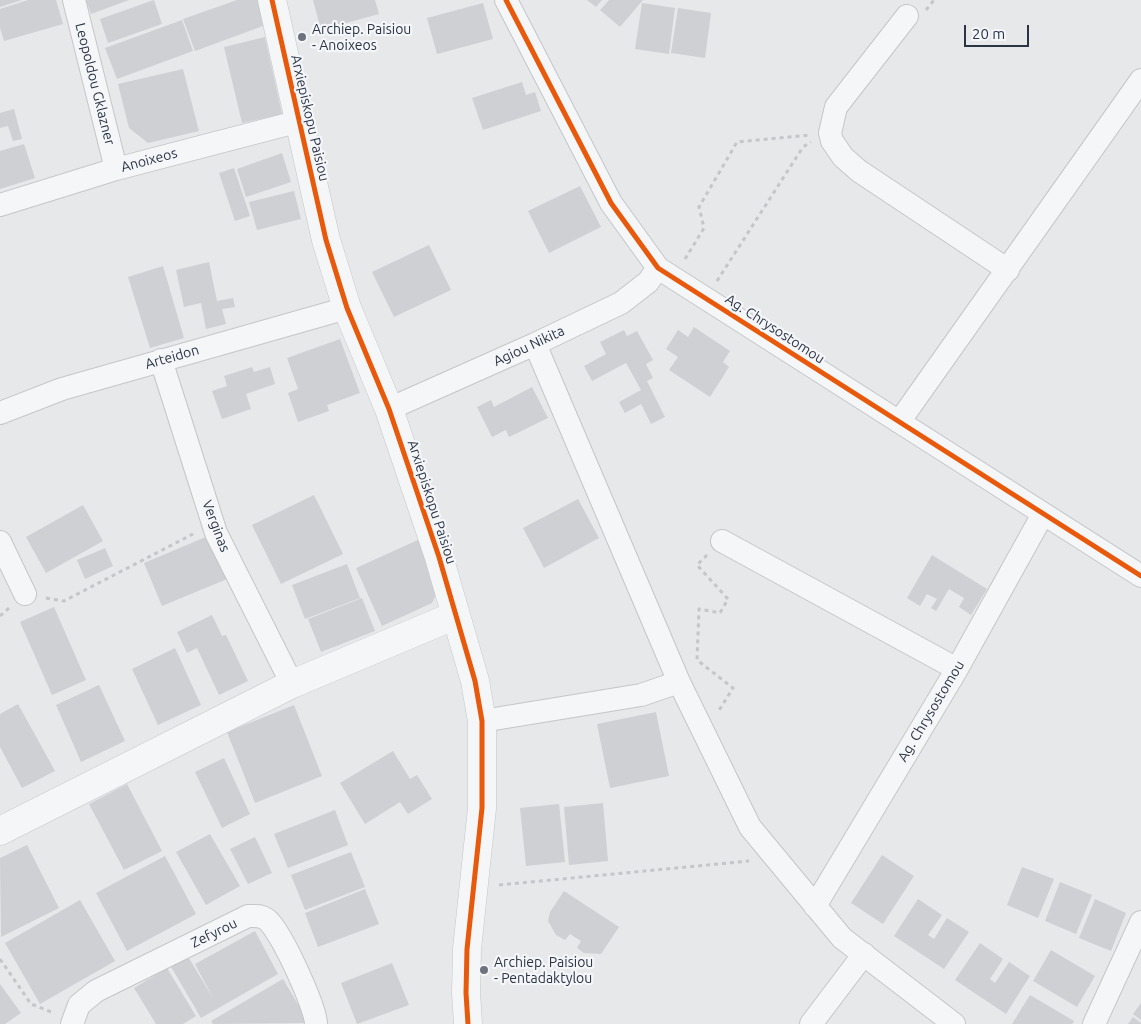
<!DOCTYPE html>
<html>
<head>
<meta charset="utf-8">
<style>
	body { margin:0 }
	#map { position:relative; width:1141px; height:1024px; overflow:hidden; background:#e6e8ea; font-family:Ubuntu,sans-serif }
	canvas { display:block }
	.scale { position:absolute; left:964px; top:25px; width:65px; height:22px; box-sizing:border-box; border:2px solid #2b3445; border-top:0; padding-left:6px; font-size:15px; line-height:18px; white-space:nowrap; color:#2b3445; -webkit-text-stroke:4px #f4f6f9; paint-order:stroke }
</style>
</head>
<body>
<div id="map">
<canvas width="1141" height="1024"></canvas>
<div class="scale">20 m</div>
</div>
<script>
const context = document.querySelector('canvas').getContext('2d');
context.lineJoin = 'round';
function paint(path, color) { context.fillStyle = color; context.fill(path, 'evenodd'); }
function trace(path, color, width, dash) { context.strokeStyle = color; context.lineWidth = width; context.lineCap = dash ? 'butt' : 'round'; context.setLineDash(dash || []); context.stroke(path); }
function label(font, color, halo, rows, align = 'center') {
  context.font = font + ' Ubuntu,sans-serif'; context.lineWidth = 4.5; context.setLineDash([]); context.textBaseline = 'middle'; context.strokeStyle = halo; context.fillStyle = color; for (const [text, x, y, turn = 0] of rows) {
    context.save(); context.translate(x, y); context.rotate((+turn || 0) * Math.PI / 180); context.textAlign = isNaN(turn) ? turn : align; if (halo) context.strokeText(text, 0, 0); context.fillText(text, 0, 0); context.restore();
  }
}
const building = new Path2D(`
	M0 0H22L0 7Z
	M28 0H56L63 24 4 41 0 28V9Z
	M86 0H129L91 14Z
	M154 0 162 24 108 43 100 19Z
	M237 0H263L271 23 195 51 183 19Z
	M313 0H375L379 14 321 30Z
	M587 0H602L596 7Z
	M609 0H643L620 27 600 10Z
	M483 3 493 39 437 54 427 18Z
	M642 3 675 8 669 54 635 49Z
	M678 8 711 13 705 58 671 53Z
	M182 20 193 51 117 79 105 48Z
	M265 37 282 114 242 123 224 47Z
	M183 69 199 131 148 143 129 128 118 84Z
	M522 82 526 95 535 92 541 111 483 130 472 98Z
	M14 109 22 139 13 141 8 126 0 128V113Z
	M24 144 35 178 0 189V151Z
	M282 153 291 182 246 197 237 169Z
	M234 168 250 216 235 221 219 173Z
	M580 186 601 227 549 253 528 211Z
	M294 191 301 219 257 230 249 202Z
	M429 245 451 290 394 317 372 272Z
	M209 262 217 301 233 298 235 307 222 309 226 324 206 329 201 303 184 307 176 270Z
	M163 266 184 338 150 348 128 277Z
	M694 327 730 351 723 362 729 367 710 397 669 370 678 357 666 349 678 330 688 337Z
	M624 330 627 336 637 331 653 360 646 364 653 378 647 381 665 417 651 424 641 404 625 413 619 402 641 390 626 363 592 381 584 366 606 354 600 342Z
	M340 339 360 393 327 405 329 411 298 422 288 393 298 389 287 358Z
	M252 367 254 372 270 367 275 384 246 394 251 409 222 419 212 391 227 386 224 376Z
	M532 387 548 418 509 437 506 430 492 437 477 407 491 400 494 407Z
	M314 495 343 554 281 584 252 525Z
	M578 499 599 538 544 568 523 528Z
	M83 505 103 541 46 573 26 537Z
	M208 536 227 579 162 606 144 563Z
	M420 539 438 591 432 603 382 626 356 568Z
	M105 548 113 566 85 579 77 560Z
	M932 555 987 589 971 615 959 607 964 598 949 589 936 611 931 608 937 599 927 594 920 606 907 598Z
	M347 564 360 598 305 619 292 585Z
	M362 598 375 631 321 652 308 619Z
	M54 607 86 680 52 695 20 622Z
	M212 615 222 636 226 635 248 681 219 695 197 648 187 653 177 632Z
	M175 648 201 705 158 725 132 669Z
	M99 685 125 741 81 762 56 705Z
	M18 704 55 771 22 788 0 747V714Z
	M294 705 322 776 255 803 227 732Z
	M656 712 669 776 610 788 597 724Z
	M393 751 410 779 417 775 432 799 408 814 400 802 365 824 340 783Z
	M224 758 250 814 222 828 195 772Z
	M127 784 162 851 124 870 89 804Z
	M603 803 608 861 569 865 564 807Z
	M559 804 565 862 526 866 520 808Z
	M335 810 348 845 288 868 274 834Z
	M210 834 240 886 206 905 176 852Z
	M255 837 272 873 248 884 230 849Z
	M27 845 59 908 1 937 0 858Z
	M351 852 365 887 305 910 291 875Z
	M882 855 914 876 883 924 851 903Z
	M165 856 196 914 127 951 96 893Z
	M1022 867 1054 879 1038 918 1007 905Z
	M1060 882 1092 895 1076 934 1045 921Z
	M365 889 379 924 318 947 305 913Z
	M564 891 619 927 601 954 584 953 577 948 581 941 570 934 565 940 556 935 548 921 550 912Z
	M918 899 942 915 928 935 934 939 947 918 969 932 944 969 894 936Z
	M1095 899 1126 913 1111 951 1079 938Z
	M80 900 115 961 40 1004 5 943Z
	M255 931 278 974 201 1018 170 965 187 955 213 998 195 964Z
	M980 943 1003 959 990 979 995 983 1009 962 1030 976 1006 1014 955 980Z
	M1051 950 1095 976 1077 1007 1033 981Z
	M392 963 409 1005 357 1024 341 983Z
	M167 968 196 1016 183 1024H156L134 988Z
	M283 979 309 1023 213 1024 211 1021Z
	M0 984 21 1013 5 1024H0Z
	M1030 995 1074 1021 1072 1024H1012Z
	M1141 1003V1020L1133 1014Z
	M1133 1017 1141 1023V1024H1128Z`);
const path = new Path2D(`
	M926 10 934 0
	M685 259 704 228 699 207 737 142 810 135
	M717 281 803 147 811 142
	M707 555 697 565 728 599 720 613 699 609 697 660 733 688 718 712
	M46 598 64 601 193 534
	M0 616 9 608
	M499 885 749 861
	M0 959 31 1004 54 1013`);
const minor = new Path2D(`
	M74 0 116 169
	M506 0 611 203 658 268 1141 576
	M907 16 836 107 830 133 832 141 843 157 859 171 1008 270
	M0 205 116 169 300 121
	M161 360 216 533 292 684
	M389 409 535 344 621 303 648 282 658 268
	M0 413 62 389 347 308
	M899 422 1141 80
	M722 541 957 669
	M0 542 25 594
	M679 682 750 827 842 938 954 1024
	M482 721 641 695 679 682 535 344
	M815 906 957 669 1043 514
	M72 1024 79 1005 96 991 248 916C255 916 260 915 266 919 280 928 316 1008 316 1024
	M811 1024 864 954
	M1094 1024 1141 922`);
const tertiary = new Path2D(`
	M272 0 326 240 347 308 389 409 439 557 475 681 482 721V808L467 949 466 993 468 1024
	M0 831 292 684 456 615`);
const cycleway = new Path2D(`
	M272 0 326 240 347 308 389 409 439 557 475 681 482 721V808L467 949 466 993 468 1024
	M506 0 611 203 658 268 1141 576`);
const markers = [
	[302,37,5,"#6c737f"],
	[484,970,5,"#6c737f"]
];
const poiNames = [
	["Archiep. Paisiou",312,29],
	["- Anoixeos",312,45],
	["Archiep. Paisiou",494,962],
	["- Pentadaktylou",494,978]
];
const streetNames = [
	["Leopoldou Gklazner",95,84,76],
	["Arxiepiskopu Paisiou",310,118,77],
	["Anoixeos",149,160,-15],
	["Ag. Chrysostomou",775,329,33],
	["Agiou Nikita",529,346,-25],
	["Arteidon",172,357,-16],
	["Arxiepiskopu Paisiou",432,502,72],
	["Verginas",216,526,69],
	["Ag. Chrysostomou",931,711,-59],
	["Zefyrou",214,933,-26]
];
paint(building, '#ced0d3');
trace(minor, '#c4c6c8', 24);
trace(tertiary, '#c4c6c8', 29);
trace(path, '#c5c6ca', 3, [4, 4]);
trace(minor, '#f5f6f7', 22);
trace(tertiary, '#f5f6f7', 28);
trace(cycleway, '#e8590c', 5);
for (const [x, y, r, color] of markers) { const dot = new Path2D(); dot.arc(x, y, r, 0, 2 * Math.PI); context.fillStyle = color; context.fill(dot); trace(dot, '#f4f6f9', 2); }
label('14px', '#2b3445', '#f4f6f9', poiNames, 'left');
label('14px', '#2b3445', '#f4f6f9', streetNames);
</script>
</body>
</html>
